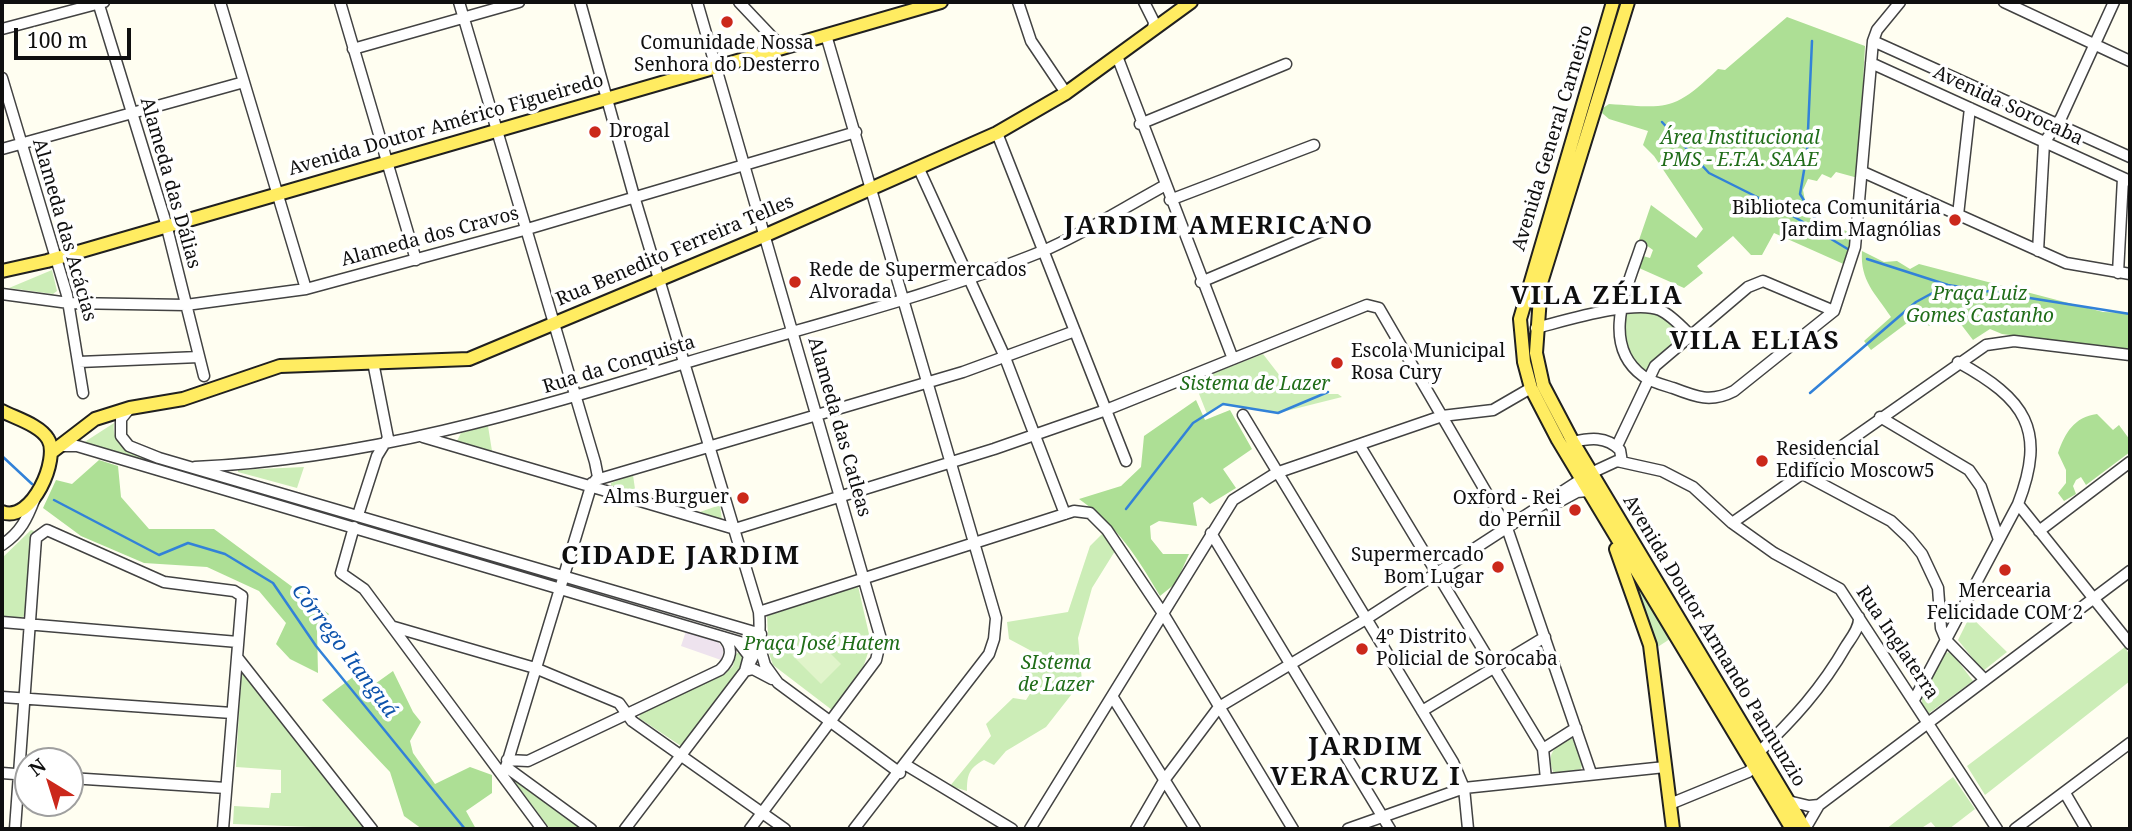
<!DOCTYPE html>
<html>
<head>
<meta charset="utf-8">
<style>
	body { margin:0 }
	#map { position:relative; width:2132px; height:831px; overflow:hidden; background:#fffef1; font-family:"Noto Serif",serif }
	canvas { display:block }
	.frame { position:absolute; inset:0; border:4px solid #0f0f0f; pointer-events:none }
	.north { position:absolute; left:14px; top:747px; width:70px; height:70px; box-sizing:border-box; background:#fff; border:2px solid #9f9f9f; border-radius:50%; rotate:322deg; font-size:19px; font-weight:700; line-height:28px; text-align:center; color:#0f0f0f }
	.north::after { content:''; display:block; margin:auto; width:24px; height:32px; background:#cb281b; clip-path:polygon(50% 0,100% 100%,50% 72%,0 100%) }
	.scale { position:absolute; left:14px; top:28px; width:117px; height:32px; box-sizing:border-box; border:4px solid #0f0f0f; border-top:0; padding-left:9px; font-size:21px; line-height:24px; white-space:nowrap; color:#0f0f0f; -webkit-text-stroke:5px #fff; paint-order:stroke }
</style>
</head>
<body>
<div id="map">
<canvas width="2132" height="831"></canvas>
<div class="frame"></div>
<div class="north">N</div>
<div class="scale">100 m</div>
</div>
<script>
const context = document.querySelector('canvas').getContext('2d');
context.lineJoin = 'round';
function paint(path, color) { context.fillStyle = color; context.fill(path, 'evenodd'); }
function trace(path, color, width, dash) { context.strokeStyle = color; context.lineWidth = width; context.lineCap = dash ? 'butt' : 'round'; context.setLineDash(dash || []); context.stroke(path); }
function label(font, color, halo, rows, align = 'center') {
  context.font = font + ' "Noto Serif",serif'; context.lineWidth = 7; context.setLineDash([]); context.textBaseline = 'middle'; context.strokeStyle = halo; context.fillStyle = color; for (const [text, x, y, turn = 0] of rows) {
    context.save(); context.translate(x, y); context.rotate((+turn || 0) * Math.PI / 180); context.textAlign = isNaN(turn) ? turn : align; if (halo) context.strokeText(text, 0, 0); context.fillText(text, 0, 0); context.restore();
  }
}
const industrial = new Path2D(`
	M686 631 718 642 724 649 721 660 681 646Z`);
const green = new Path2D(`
	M52 270 57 291 53 294 9 288Z
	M1639 310 1659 312 1686 334 1645 372C1627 353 1624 339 1624 313Z
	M1263 354 1294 394H1338L1342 397 1278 413 1223 404 1207 414 1194 381Z
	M114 423C111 448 132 453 151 459L150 463 83 443Z
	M488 426 492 451 457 441 461 433Z
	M304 467 297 488 238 472V470Z
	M633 475 636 496 611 490V483Z
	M720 505 722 520 697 513Z
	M31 530 34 531 31 544 27 614 18 620 2 616V558Z
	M1103 533 1115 551 1092 588 1078 638 1082 681 1046 727 1006 751 994 765 984 760C969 768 967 775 967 791L950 786 991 736 986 724 1013 698 1026 700 1033 689 1021 677 1039 655 1009 639 1007 622 1068 612 1090 546Z
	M1624 563 1670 639 1656 648Z
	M858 586 871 643 864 665 832 710 773 665 769 653 767 616Z
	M1970 616 2007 652 1983 671 1958 640Z
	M2125 647 2130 656V681L1985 795 1967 766Z
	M739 652 745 658 744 664 681 746 639 718 640 714 725 674 733 666 736 654Z
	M1951 652 1973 681 1928 714 1922 705V697L1945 653Z
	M244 672 366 829 233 824 234 806 269 808 271 793H281V770L236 767 241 675Z
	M1566 738H1572L1583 761 1581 769 1554 774C1547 755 1551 751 1566 738Z
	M1953 777 1975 809 1949 829H1937L1931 822 1920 829H1886Z
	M515 778 581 829H550L513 780Z`);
const forest = new Path2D(`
	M1787 17 1865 46 1858 178 1836 172 1831 178 1822 174 1817 181 1808 179 1803 190 1808 217 1852 233 1848 266 1774 233 1762 255H1751L1733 236 1697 266 1703 273 1684 288 1639 268 1643 256 1650 258 1653 250 1639 240 1651 205 1696 238 1703 229 1654 156 1643 145 1648 131 1609 119 1602 113 1603 108 1609 104C1668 108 1673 112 1718 69L1725 70Z
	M1862 251 1884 262 1897 261 1910 269 1919 264 2103 312 2130 313V350L2002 334 1990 329 1973 340 1950 310 1929 326 1919 314 1871 350 1864 341 1891 317C1875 293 1860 281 1862 251Z
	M1196 400 1205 420 1230 410 1252 449 1223 469 1236 488 1210 504 1202 497 1193 503 1197 526 1159 521 1150 526 1151 539 1163 554H1189L1176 583 1160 596C1136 555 1118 527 1079 499L1121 486 1141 467 1144 436Z
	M2097 414 2113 430 2119 425 2130 440V452L2086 485 2081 477 2076 480 2073 486 2076 494 2064 501 2058 493 2066 483V470L2058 453C2065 433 2074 417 2097 414Z
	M99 460 118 466 121 497 149 529H214L329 614 317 631 318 673 290 659 276 644 286 623 259 591 207 567 144 563 81 536 43 508 56 480 72 484Z
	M393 671 413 712 421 722 410 741 413 753 435 784 470 767 492 775V793L466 811 476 829H422L404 816 390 772 322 700 353 677 365 691Z`);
const pitch = new Path2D(`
	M812 635 841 664 821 684 792 655Z`);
const stream = new Path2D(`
	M1812 41 1807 153 1800 194 1824 233
	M1662 122 1709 173 1783 210 1851 251
	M1867 259 1948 285 2130 314
	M1810 393 1916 302 1947 285
	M2 456 32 484
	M54 500 159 555 188 543 225 554 273 583 316 646 465 829
	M1126 509 1193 423 1223 404 1278 413 1328 392`);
const minor = new Path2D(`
	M98 2 165 220 204 376
	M220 2 306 289
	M340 2 416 260
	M459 2 595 462 598 477 590 487
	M580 2 634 196 759 612C761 637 759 650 745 671L625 829
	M697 2 881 639 876 660 750 829
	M739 2 775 40 786 46
	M1018 2 1031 41 1066 93
	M1144 2 1154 22 1153 29
	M2004 2 2130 61
	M2 29 104 2
	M826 35 996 618 994 639 989 654 854 829
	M1873 41 2130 157
	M353 49 519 2
	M1117 56 1233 359
	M1871 63 2130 181
	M2 78 67 295 83 393
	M1140 124 1286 64
	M997 133 1126 461
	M2 149 244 82
	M919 169 1004 355 1065 514
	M1863 172 2066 263 2130 274
	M1170 200 1314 145
	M1958 215 1970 108
	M1641 246C1628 286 1599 344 1643 376 1651 382 1663 385 1673 388 1696 397 1711 403 1734 391L1834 311 1855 247 1873 41 1877 30 1900 2
	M2038 251 2044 143 2061 118 2114 2
	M2118 273 2123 178
	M1201 282 1343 222
	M2 294 69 303 186 305 306 289 524 230 856 132
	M1536 328C1564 321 1634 299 1660 310 1671 315 1681 326 1690 335
	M79 362 199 357
	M130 408 121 419V436L129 446 159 458 761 634
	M1243 415 1453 762 1464 788 1468 829
	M1880 417 1969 470 1981 487 1999 540
	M423 437 735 529 994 449 1106 410 1367 305 1379 308 1507 528 1591 773
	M1573 442C1590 438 1606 436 1620 450L1622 462
	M61 446H77L760 648 765 665 778 683 900 773
	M1360 446 1543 749 1546 779
	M1617 446 1655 366 1748 287 1763 281 1834 311
	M195 467C367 459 521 413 685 363 804 327 927 298 1043 251 1085 233 1125 207 1164 186
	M1801 473 1891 521 1909 538 1922 554 1938 588 1941 628 1946 640 1985 680
	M596 480 963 372 1075 331
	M2018 504 2130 644
	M1551 506 1577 492 1587 491
	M358 515 377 456 388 438 373 362
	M1732 523 1986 345 2014 341 2130 355
	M354 527 341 573 364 589 542 829
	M2039 531 2130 462
	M1211 533 1390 829
	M2 545C21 532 27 519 35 498
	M759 612 1074 511 1090 513 1107 530 1164 615 1293 829
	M2 622 238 642
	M394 627 535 668 619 703 632 721 785 829
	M739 643 749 656 745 671 753 669 772 679
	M237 657 372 829
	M1112 696 1195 829
	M2 697 232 713
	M1914 700 2018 504C2047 429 2025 399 1958 362
	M1422 711 1545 637
	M1543 749 1576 728
	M1758 753C1793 720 1822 688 1846 646 1852 637 1860 627 1859 617
	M507 760 528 761 720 670C731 660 734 648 723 637
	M906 765 1012 829
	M506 767 591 829
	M500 772 506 767 592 483
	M2 773 28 775
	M70 778 226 788
	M2065 793 2086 829
	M1788 801 1809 806 1819 805
	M1670 804 1748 772 1758 764
	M15 829 36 538 47 530 164 582 234 591 242 596 223 829
	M1030 829 1233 500 1276 473 1442 416 1493 410 1531 388
	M1136 829 1165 779 1219 707 1366 619 1591 473 1617 461 1662 471 1693 487 1732 523 1774 553 1840 589 1997 829
	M1348 829 1464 788 1665 767
	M1805 829 1819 805 2130 571
	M2015 829 2130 743`);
const major = new Path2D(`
	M1613 2 1520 319 1524 362 1531 388 1558 440 1792 829
	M1628 2 1541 283 1536 353 1543 385 1573 442 1805 829
	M2 271 47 261 941 2
	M2 411C15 418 40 425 48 439 60 458 32 524 2 512
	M52 452 95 419 130 408 183 399 280 366 469 359 766 235 997 133 1066 93 1191 2
	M1616 549 1650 645 1673 829`);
const markers = [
	[727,22,7,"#cb281b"],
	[595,132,7,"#cb281b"],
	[1955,220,7,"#cb281b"],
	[795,282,7,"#cb281b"],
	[1337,363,7,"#cb281b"],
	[1762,461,7,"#cb281b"],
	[743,498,7,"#cb281b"],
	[1575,510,7,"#cb281b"],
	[1498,567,7,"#cb281b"],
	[2005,570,7,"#cb281b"],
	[1362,649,7,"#cb281b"]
];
const poiNames = [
	["Comunidade Nossa",727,44,"center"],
	["Senhora do Desterro",727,66,"center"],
	["Drogal",609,132],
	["Biblioteca Comunitária",1941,209,"right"],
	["Jardim Magnólias",1941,231,"right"],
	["Rede de Supermercados",809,271],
	["Alvorada",809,293],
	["Escola Municipal",1351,352],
	["Rosa Cury",1351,374],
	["Residencial",1776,450],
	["Edifício Moscow5",1776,472],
	["Alms Burguer",729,498,"right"],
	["Oxford - Rei",1561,499,"right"],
	["do Pernil",1561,521,"right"],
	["Supermercado",1484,556,"right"],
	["Bom Lugar",1484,578,"right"],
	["Mercearia",2005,592,"center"],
	["Felicidade COM 2",2005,614,"center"],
	["4º Distrito",1376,638],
	["Policial de Sorocaba",1376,660]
];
const streetNames = [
	["Avenida Sorocaba",2008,106,25],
	["Avenida Doutor Américo Figueiredo",446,125,-16],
	["Avenida General Carneiro",1553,138,-73],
	["Alameda das Dálias",170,183,74],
	["Alameda das Acácias",64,230,74],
	["Alameda dos Cravos",430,237,-15],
	["Rua Benedito Ferreira Telles",675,251,-23],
	["Rua da Conquista",619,365,-17],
	["Alameda das Catleas",839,427,74],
	["Avenida Doutor Armando Pannunzio",1714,641,59],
	["Rua Inglaterra",1897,643,56]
];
const parkNames = [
	["Área Institucional",1740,139],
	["PMS - E.T.A. SAAE",1740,161],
	["Praça Luiz",1980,295],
	["Gomes Castanho",1980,317],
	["Sistema de Lazer",1255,385],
	["Praça José Hatem",822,645],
	["SIstema",1056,664],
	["de Lazer",1056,686]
];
const waterNames = [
	["Córrego Itanguá",344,651,53]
];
const districtNames = [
	["JARDIM AMERICANO",1219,227],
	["VILA ZÉLIA",1597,297],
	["VILA ELIAS",1755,342],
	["CIDADE JARDIM",681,557],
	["JARDIM",1366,748],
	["VERA CRUZ I",1366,778]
];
paint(industrial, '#eee3ee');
paint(green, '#ccedb7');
paint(forest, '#addf95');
paint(pitch, '#e0f4ca');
trace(stream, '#3282d8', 2.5);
trace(minor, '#424242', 13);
trace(major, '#202020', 16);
trace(minor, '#fff', 10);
trace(major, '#ffec61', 12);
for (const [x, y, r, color] of markers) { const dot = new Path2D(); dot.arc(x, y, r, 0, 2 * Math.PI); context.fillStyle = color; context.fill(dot); trace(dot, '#fff', 2.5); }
label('19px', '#0f0f0f', '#fff', poiNames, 'left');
label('19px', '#0f0f0f', '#fff', streetNames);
label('italic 19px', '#206d19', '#fff', parkNames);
label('italic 21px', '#0d53ac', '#fff', waterNames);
context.letterSpacing = '2px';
label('bold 26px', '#0f0f0f', '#fff', districtNames);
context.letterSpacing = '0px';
</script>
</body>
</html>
